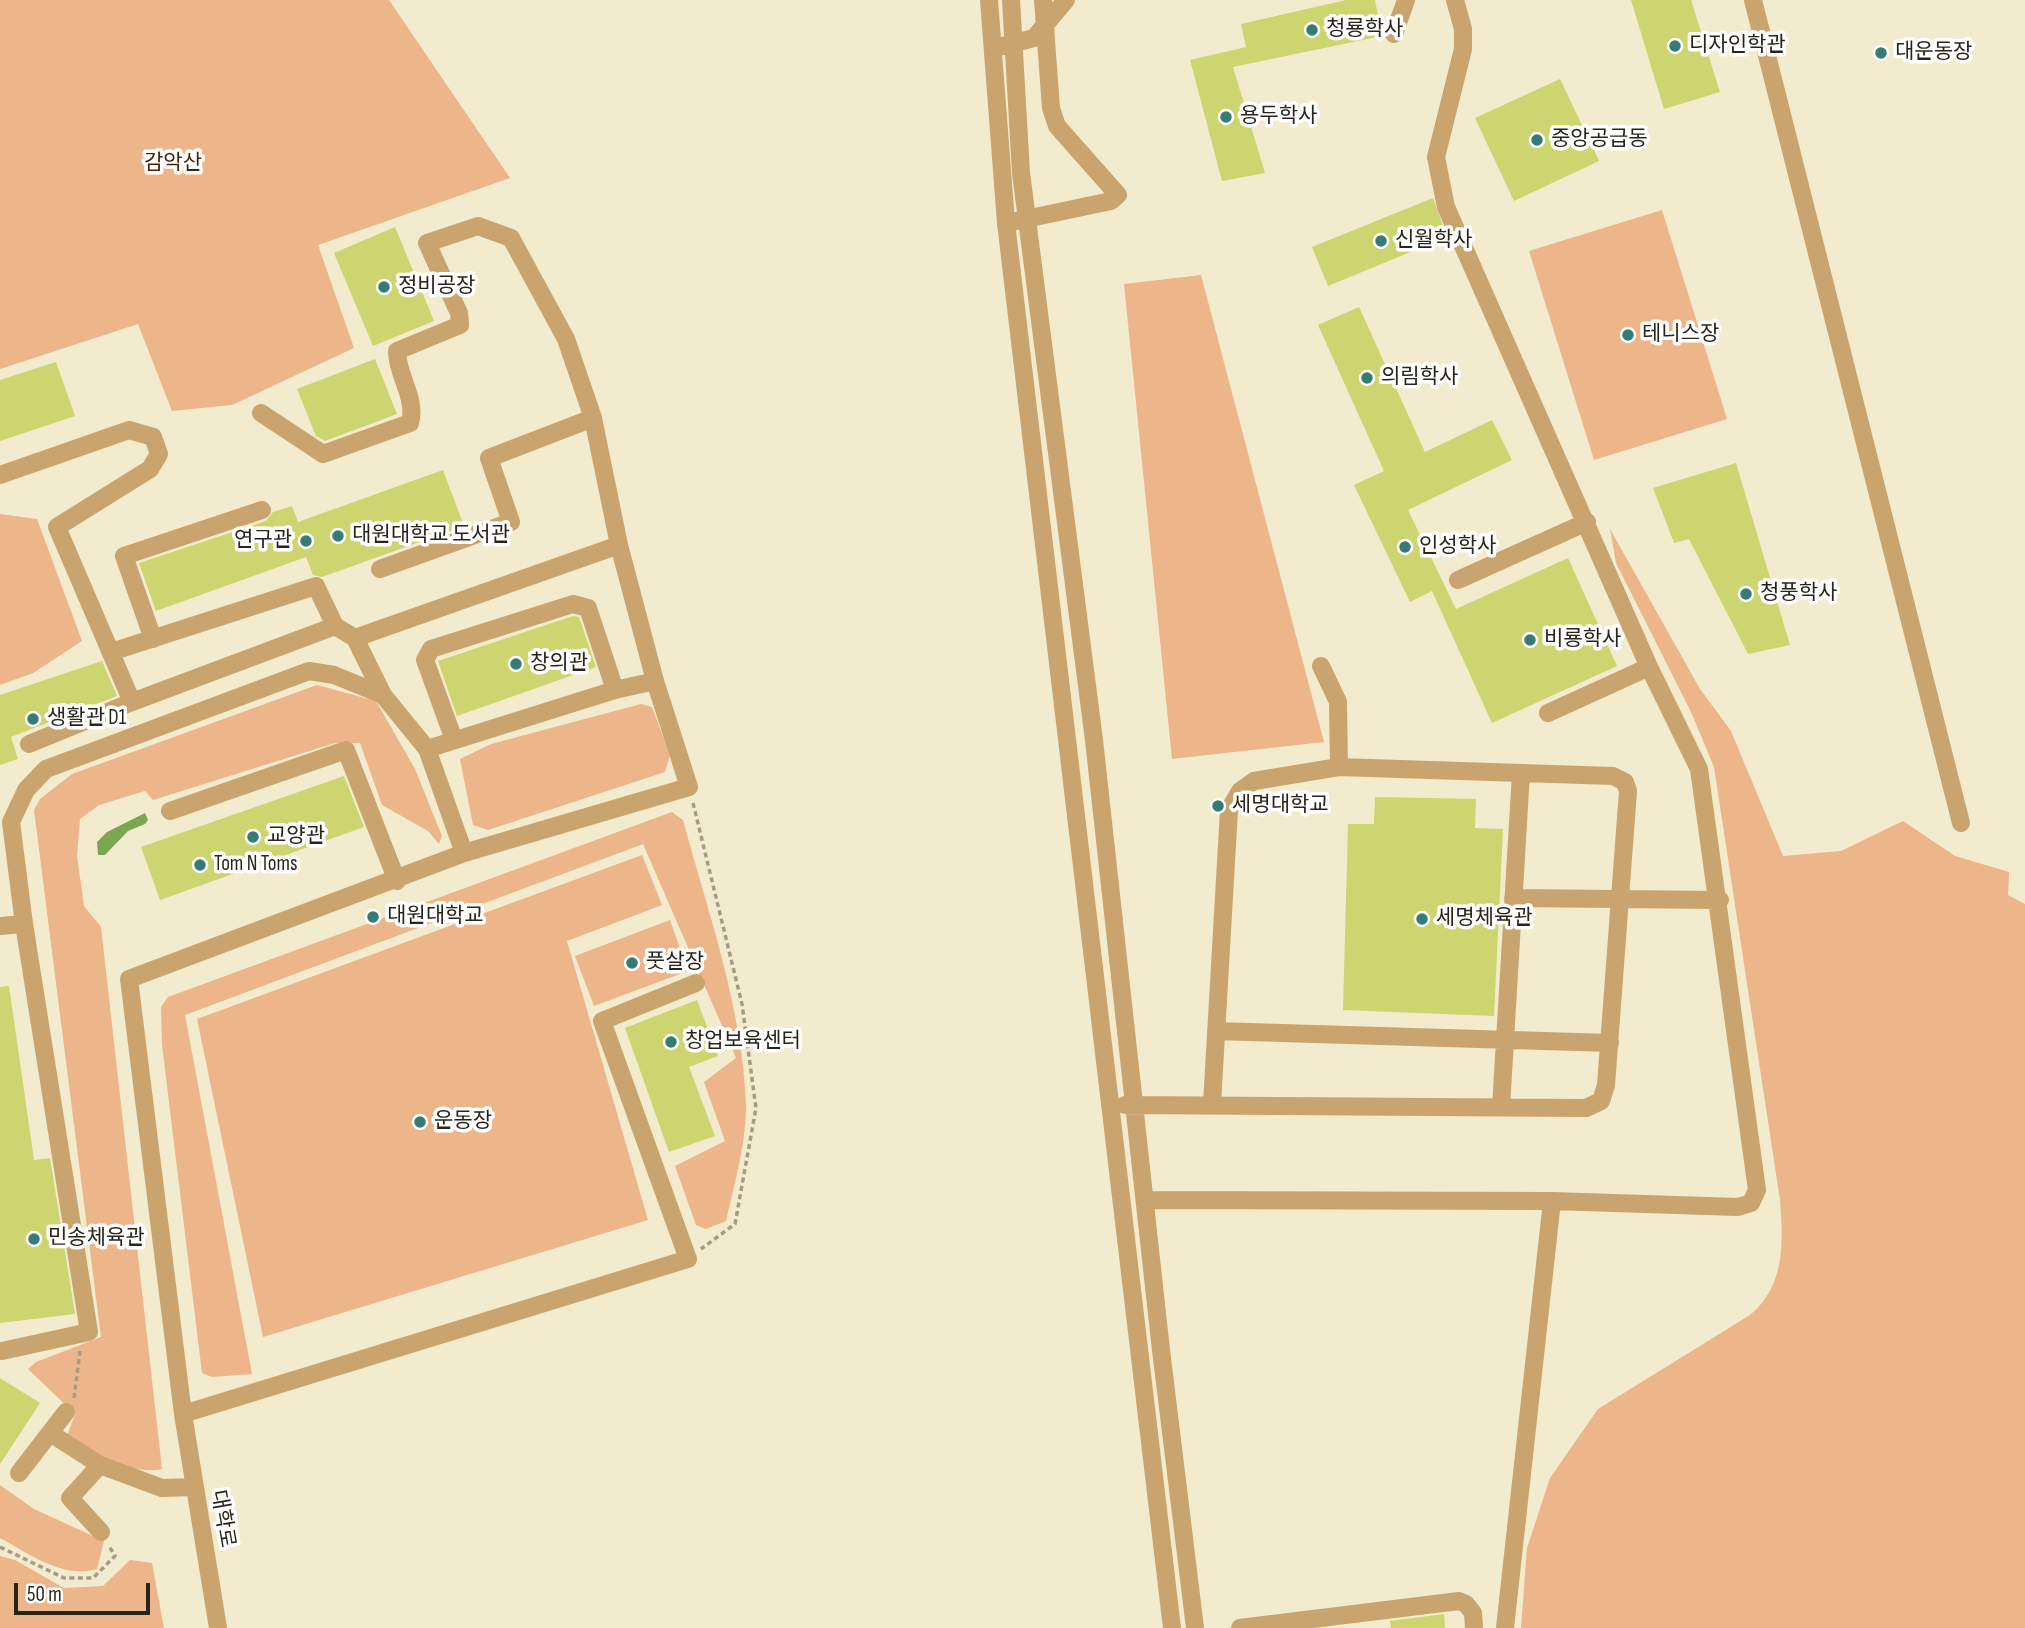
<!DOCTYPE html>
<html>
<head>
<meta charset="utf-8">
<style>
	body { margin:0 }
	#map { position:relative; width:2025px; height:1628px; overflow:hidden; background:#f2ebcd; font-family:"Sofia Sans Condensed",sans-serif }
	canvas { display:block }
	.scale { position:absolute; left:14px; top:1583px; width:136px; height:32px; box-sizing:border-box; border:4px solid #272419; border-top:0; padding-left:9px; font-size:21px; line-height:24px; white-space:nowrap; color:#272419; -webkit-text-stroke:5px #fff; paint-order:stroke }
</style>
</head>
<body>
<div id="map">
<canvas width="2025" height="1628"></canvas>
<div class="scale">50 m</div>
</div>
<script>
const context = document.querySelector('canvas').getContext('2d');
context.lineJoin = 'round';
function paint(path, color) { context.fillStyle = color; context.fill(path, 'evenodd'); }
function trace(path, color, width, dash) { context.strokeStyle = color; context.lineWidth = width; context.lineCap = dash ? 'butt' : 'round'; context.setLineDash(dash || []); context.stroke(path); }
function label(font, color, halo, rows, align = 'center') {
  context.font = font + ' "Sofia Sans Condensed","Noto Sans KR",sans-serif'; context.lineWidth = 7; context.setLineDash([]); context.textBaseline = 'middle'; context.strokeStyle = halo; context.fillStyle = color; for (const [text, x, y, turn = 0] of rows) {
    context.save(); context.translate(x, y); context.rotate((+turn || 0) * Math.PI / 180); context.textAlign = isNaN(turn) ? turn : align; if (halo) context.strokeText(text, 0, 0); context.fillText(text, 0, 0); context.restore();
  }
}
const green = new Path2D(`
	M0 0H389L510 178 318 245 354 348 232 405 172 411 138 324 0 369Z
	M1662 210 1727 419 1594 460 1529 251Z
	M1201 275 1324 742 1172 759 1124 284Z
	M0 514 37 519 82 641 33 673 0 685Z
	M1610 529 1700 689 1731 731 1783 856 1841 851 1903 821 1955 856 2009 872 2008 895 2025 904V1628H1521L1527 1548 1550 1478 1598 1409 1750 1315C1786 1285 1783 1242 1780 1200L1714 767 1691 712 1616 563Z
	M317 685 376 701 415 769 442 836 439 844 428 831 382 805 360 743H335L153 800 145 791 99 805 80 819 77 856 84 906 101 927 162 1469C129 1476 94 1452 67 1436L75 1414 28 1369 36 1362 101 1337 34 810 40 799 72 774Z
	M641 704 652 707 670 755 665 772 488 830 473 825 460 759 491 744Z
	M672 812 683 820C708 913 743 1009 746 1106 746 1145 734 1184 726 1221L706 1229 696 1225 675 1166 725 1141 704 1082 736 1058 643 844 185 1015 252 1374 212 1377 202 1373 162 1045 161 1007 168 997Z
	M642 855 662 905 567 941 648 1220 263 1337 197 1019Z
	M670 920 688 971 594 1006 575 956Z
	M0 1485 34 1509 104 1541 97 1569C62 1579 30 1554 0 1538Z
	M0 1556 15 1560 64 1588 103 1586 130 1560 152 1563 164 1628H0Z`);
const water = new Path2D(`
	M145 813 148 820 145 824 128 831 105 855H98L97 842 107 832Z`);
const building = new Path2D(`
	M1346 0H1375L1382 36 1233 67 1265 173 1222 181 1190 60 1246 47 1241 24Z
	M1631 0H1691L1720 92 1664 109Z
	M1560 79 1599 161 1514 201 1475 118Z
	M1433 198 1447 237 1328 286 1312 247Z
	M395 227 434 321 373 346 334 253Z
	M1359 307 1425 452 1492 420 1512 460 1408 510 1456 609 1568 558 1617 666 1492 723 1432 591 1410 602 1354 485 1384 471 1318 325Z
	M375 359 397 414 325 441 316 436 297 389Z
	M56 362 75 416 0 441V380Z
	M1736 463 1790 645 1748 654 1689 539 1674 543 1653 488Z
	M443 470 464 526 322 577 313 575 306 557 156 611 139 563 266 521 273 512 292 506 298 522Z
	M573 616 579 617 596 667 457 716 438 661Z
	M102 661 117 696 11 737 18 759 0 765V695Z
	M344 776 364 827 160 900 141 847Z
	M1375 797 1476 799 1475 828 1503 829 1494 1016 1343 1010 1348 824H1374Z
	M9 986 34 1160 50 1158 75 1314 0 1323V987Z
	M697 1000 718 1056 689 1067 715 1136 669 1152 625 1028Z
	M0 1378 40 1403 0 1464Z
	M1444 1614 1445 1628H1391L1390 1621Z`);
const path = new Path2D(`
	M693 803 742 1004 756 1108 735 1224 701 1249
	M74 1398 80 1351
	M0 1547 64 1578H93L115 1556 109 1546`);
const minor = new Path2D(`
	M989 0 1006 223 1172 1628
	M1011 0 1021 173 1094 740 1161 1350 1195 1628
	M1455 0 1463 29V49L1436 157 1446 207 1649 667 1699 769 1757 1190 1751 1203 1738 1207 1552 1201 1505 1628
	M1753 0 1961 823
	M1394 34 1406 0
	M1003 46 1034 38 1066 0
	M1016 221 1111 201 1118 195 1057 126 1051 108 1043 0
	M0 475 129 430 153 437 159 454 150 469 57 527 132 702 335 626
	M380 569 511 522 489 458 593 418
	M1458 580 1587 522
	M355 638 619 545
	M153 639 124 556 262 510
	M111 652 316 586 335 626 355 638 383 695 427 749 464 853
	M1321 666 1338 702 1339 767
	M615 690 655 681
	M1548 713 1649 667
	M29 744 132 702
	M427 749 615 690 588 608 573 604 431 649 425 660 454 740
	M170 811 346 750 397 881
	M1513 898 1720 900
	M0 926 24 924
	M1216 1031 1610 1043
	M1125 1105 1586 1108 1601 1101 1606 1085 1628 791 1625 782 1613 776 1339 767 1254 781 1240 791 1229 810 1212 1104
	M1501 1107 1521 773
	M1145 1200 1552 1201
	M2 1351 89 1332 24 924 11 822 26 790 46 769 309 671 334 675 383 695
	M183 1414 688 1259 602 1021 696 983
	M50 1433 100 1465 162 1488 194 1487
	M100 1465 70 1498 101 1532
	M19 1473 66 1412
	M218 1628 183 1414 129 979 464 853 689 787 655 681 619 545 593 418 566 339 511 238 478 226 427 243 459 313 460 325 397 351C397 376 417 398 410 423L323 454 261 413
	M1240 1628 1459 1601 1466 1604 1473 1613 1474 1628`);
const markers = [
	[1312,30,7,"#357c75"],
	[1675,46,7,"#357c75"],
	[1881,53,7,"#357c75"],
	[1226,117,7,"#357c75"],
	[1537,140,7,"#357c75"],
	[1381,241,7,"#357c75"],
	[384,287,7,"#357c75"],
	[1628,335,7,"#357c75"],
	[1367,378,7,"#357c75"],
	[338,536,7,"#357c75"],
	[306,541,7,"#357c75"],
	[1405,547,7,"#357c75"],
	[1746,594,7,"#357c75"],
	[1530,640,7,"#357c75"],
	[516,664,7,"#357c75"],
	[33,719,7,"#357c75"],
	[1218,806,7,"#357c75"],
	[253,837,7,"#357c75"],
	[200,865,7,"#357c75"],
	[373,917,7,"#357c75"],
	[1422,919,7,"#357c75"],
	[632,963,7,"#357c75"],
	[671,1042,7,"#357c75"],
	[420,1122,7,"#357c75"],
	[34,1239,7,"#357c75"]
];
const poiNames = [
	["청룡학사",1326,30],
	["디자인학관",1689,46],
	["대운동장",1895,53],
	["용두학사",1240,117],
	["중앙공급동",1551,140],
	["신월학사",1395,241],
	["정비공장",398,287],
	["테니스장",1642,335],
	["의림학사",1381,378],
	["대원대학교 도서관",352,536],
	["연구관",292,541,"right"],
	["인성학사",1419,547],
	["청풍학사",1760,594],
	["비룡학사",1544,640],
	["창의관",530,664],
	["생활관 D1",47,719],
	["세명대학교",1232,806],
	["교양관",267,837],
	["Tom N Toms",214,865],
	["대원대학교",387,917],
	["세명체육관",1436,919],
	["풋살장",646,963],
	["창업보육센터",685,1042],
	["운동장",434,1122],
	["민송체육관",48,1239]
];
const parkNames = [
	["감악산",173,164]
];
const streetNames = [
	["대학로",222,1519,80]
];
paint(green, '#edb58a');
paint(water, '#7ca752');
paint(building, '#ccd570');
trace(path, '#a39d87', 3.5, [5, 3.5]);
trace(minor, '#c9a46e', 18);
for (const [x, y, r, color] of markers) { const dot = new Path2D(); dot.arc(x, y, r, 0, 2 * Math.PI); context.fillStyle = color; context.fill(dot); trace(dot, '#fff', 2.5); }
label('21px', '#272419', '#fff', poiNames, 'left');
label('21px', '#452509', '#fff', parkNames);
label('21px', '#272419', '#fff', streetNames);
</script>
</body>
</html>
